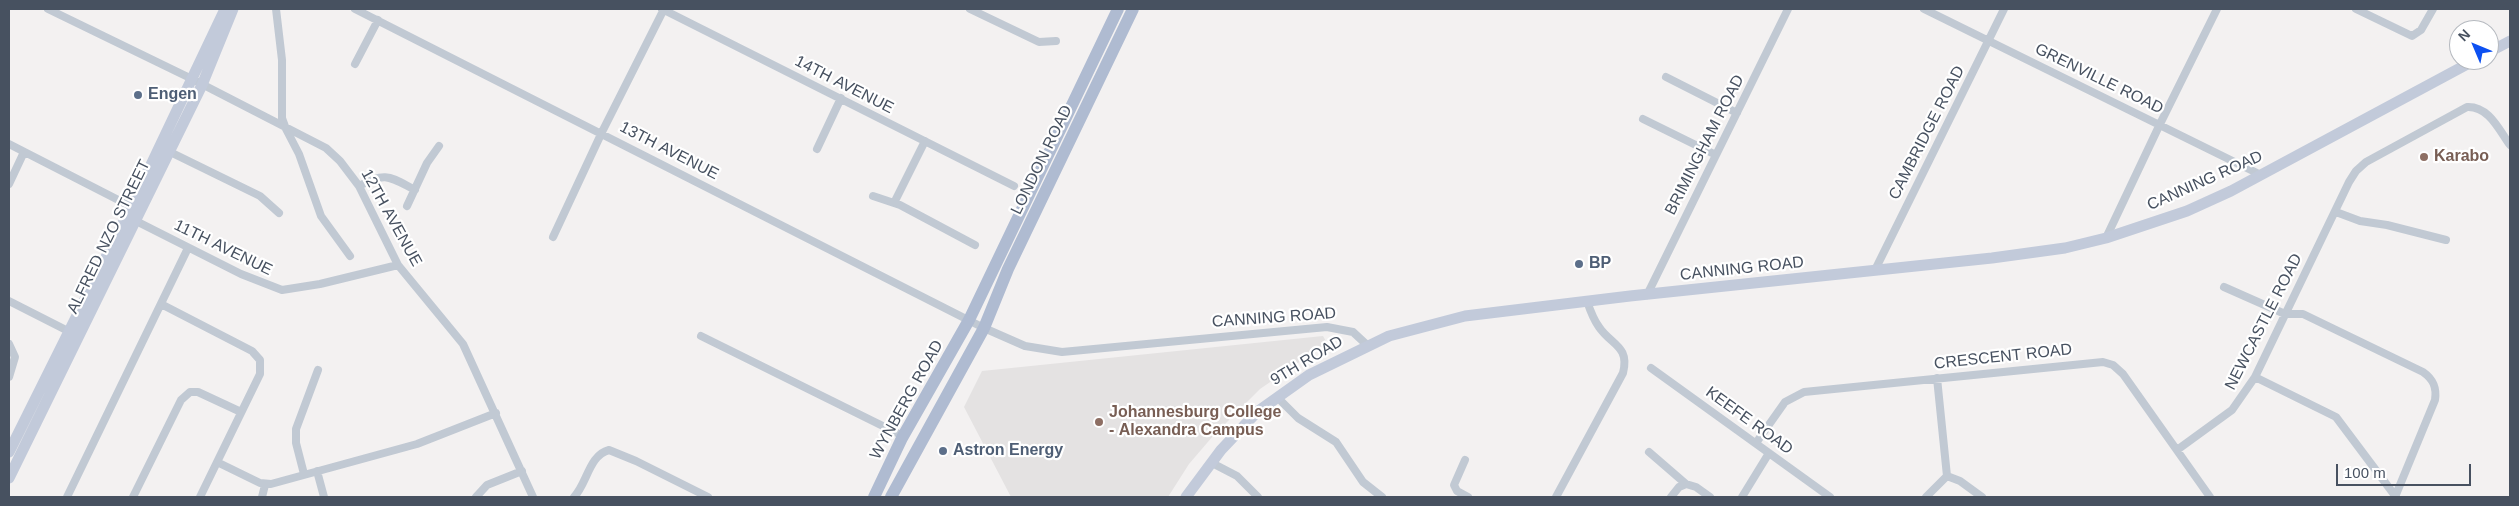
<!DOCTYPE html>
<html>
<head>
<meta charset="utf-8">
<style>
	body { margin:0 }
	#map { position:relative; width:2519px; height:506px; overflow:hidden; background:#f3f1f1; font-family:Helvetica,sans-serif }
	canvas { display:block }
	.frame { position:absolute; inset:0; border:10px solid #475160; pointer-events:none }
	.north { position:absolute; left:2449px; top:20px; width:50px; height:50px; box-sizing:border-box; background:#fff; border:1px solid #b5b9bf; border-radius:50%; rotate:315deg; font-size:14px; font-weight:700; line-height:20px; text-align:center; color:#475160 }
	.north::after { content:''; display:block; margin:auto; width:18px; height:22px; background:#0d50f1; clip-path:polygon(50% 0,100% 100%,50% 72%,0 100%) }
	.scale { position:absolute; left:2336px; top:464px; width:135px; height:22px; box-sizing:border-box; border:2px solid #475160; border-top:0; padding-left:6px; font-size:15px; line-height:18px; white-space:nowrap; color:#475160; -webkit-text-stroke:4px #fff; paint-order:stroke }
</style>
</head>
<body>
<div id="map">
<canvas width="2519" height="506"></canvas>
<div class="frame"></div>
<div class="north">N</div>
<div class="scale">100 m</div>
</div>
<script>
const context = document.querySelector('canvas').getContext('2d');
context.lineJoin = 'round';
function paint(path, color) { context.fillStyle = color; context.fill(path, 'evenodd'); }
function trace(path, color, width, dash) { context.strokeStyle = color; context.lineWidth = width; context.lineCap = dash ? 'butt' : 'round'; context.setLineDash(dash || []); context.stroke(path); }
function label(font, color, halo, rows, align = 'center') {
  context.font = font + ' Helvetica,sans-serif'; context.lineWidth = 4.5; context.setLineDash([]); context.textBaseline = 'middle'; context.strokeStyle = halo; context.fillStyle = color; for (const [text, x, y, turn = 0] of rows) {
    context.save(); context.translate(x, y); context.rotate((+turn || 0) * Math.PI / 180); context.textAlign = isNaN(turn) ? turn : align; if (halo) context.strokeText(text, 0, 0); context.fillText(text, 0, 0); context.restore();
  }
}
const education = new Path2D(`
	M1323 336 1327 343 1260 389 1213 436 1189 464 1168 497H1011L964 407 982 371Z`);
const street = new Path2D(`
	M48 9 190 78 326 148 340 161 359 186 398 265 463 344 533 497
	M276 9 282 60V118L286 129 299 154 321 216 350 256
	M355 9 984 328 1025 346 1062 352 1327 327 1353 332 1367 345
	M662 9 1014 186
	M970 9 1039 42 1056 41
	M1924 9 2261 175
	M2356 9 2412 36 2421 30 2433 9
	M355 64 378 20
	M1666 77 1737 113
	M1643 119 1716 155
	M9 144 134 208
	M817 149 841 98
	M166 150 260 196 279 213
	M9 184 24 152
	M359 186C386 171 390 177 415 190
	M873 196 900 205 975 245
	M894 203 925 141
	M407 206 427 163 439 146
	M2336 212 2360 221 2387 225 2446 240
	M132 219 241 274 282 290 320 284 398 265
	M553 237 602 132 664 9
	M2106 238 2160 124 2217 9
	M1875 270 2004 9
	M2224 287 2285 314H2303L2423 372C2433 379 2437 387 2435 400L2395 497
	M1647 295 1788 9
	M9 301 72 333
	M161 304 252 351 260 360V374L200 497
	M701 336 903 436
	M9 344 15 357 9 377
	M1651 368 1830 497
	M2255 377 2336 417 2396 497
	M1277 397 1298 418 1336 442 1363 482 1382 497
	M1756 443 1785 402 1804 392 2103 362 2113 365 2123 374 2210 497
	M2177 450 2232 410 2255 377 2349 182 2356 171 2366 162 2467 107C2489 106 2499 130 2510 145
	M1649 452 1686 484
	M1465 460 1454 485 1457 491 1468 497
	M217 462 260 483 271 484 417 444 496 413
	M1212 463 1237 476 1258 497
	M317 471 324 497
	M304 474 296 443V429L318 370
	M1947 476 1960 481 1982 497
	M67 497 188 248
	M133 497 181 400 190 392H198L241 412
	M262 497 265 485
	M476 497 487 485 522 471
	M574 497C587 484 589 455 609 450L636 461 708 497
	M1556 497 1623 373C1630 346 1611 345 1599 327 1593 319 1590 310 1587 301
	M1671 497 1679 487 1686 484 1696 487 1710 497
	M1742 497 1769 453
	M1926 497 1947 476 1937 378`);
const secondary = new Path2D(`
	M2489 52 2510 41
	M9 452 131 207 225 9
	M9 478 202 85 233 9
	M1186 497 1221 450 1257 412 1309 375 1389 336 1465 316 1630 296 1992 258 2065 248 2106 238 2187 211 2231 191 2475 60`);
const primary = new Path2D(`
	M874 497 902 438 969 320 1118 9
	M891 497 984 328 1008 269 1133 9`);
const markers = [
	[138,95,5,"#5c6f8a"],
	[2424,157,5,"#8d6e63"],
	[1579,264,5,"#5c6f8a"],
	[1099,422,5,"#8d6e63"],
	[943,451,5,"#5c6f8a"]
];
const streetNames = [
	["GRENVILLE ROAD",2099,79,26],
	["14TH AVENUE",844,85,27],
	["CAMBRIDGE ROAD",1927,133,-63],
	["BRIMINGHAM ROAD",1705,145,-63],
	["13TH AVENUE",669,151,27],
	["LONDON ROAD",1042,160,-64],
	["CANNING ROAD",2205,181,-24],
	["12TH AVENUE",391,218,61],
	["ALFRED NZO STREET",109,237,-64],
	["11TH AVENUE",223,248,26],
	["CANNING ROAD",1742,269,-6],
	["CANNING ROAD",1274,318,-4],
	["NEWCASTLE ROAD",2264,322,-63],
	["CRESCENT ROAD",2003,357,-6],
	["9TH ROAD",1307,361,-31],
	["WYNBERG ROAD",907,400,-61],
	["KEEFE ROAD",1749,421,36]
];
const serviceNames = [
	["Engen",148,95],
	["BP",1589,264],
	["Astron Energy",953,451]
];
const educationNames = [
	["Karabo",2434,157],
	["Johannesburg College",1109,413],
	["- Alexandra Campus",1109,431]
];
paint(education, '#e4e2e2');
trace(street, '#c1c9d3', 8);
trace(secondary, '#c2cada', 11);
trace(primary, '#afbbd1', 12);
for (const [x, y, r, color] of markers) { const dot = new Path2D(); dot.arc(x, y, r, 0, 2 * Math.PI); context.fillStyle = color; context.fill(dot); trace(dot, '#fff', 2); }
label('16px', '#475160', '#fff', streetNames);
label('bold 16px', '#4e5e75', '#fff', serviceNames, 'left');
label('bold 16px', '#785e54', '#fff', educationNames, 'left');
</script>
</body>
</html>
